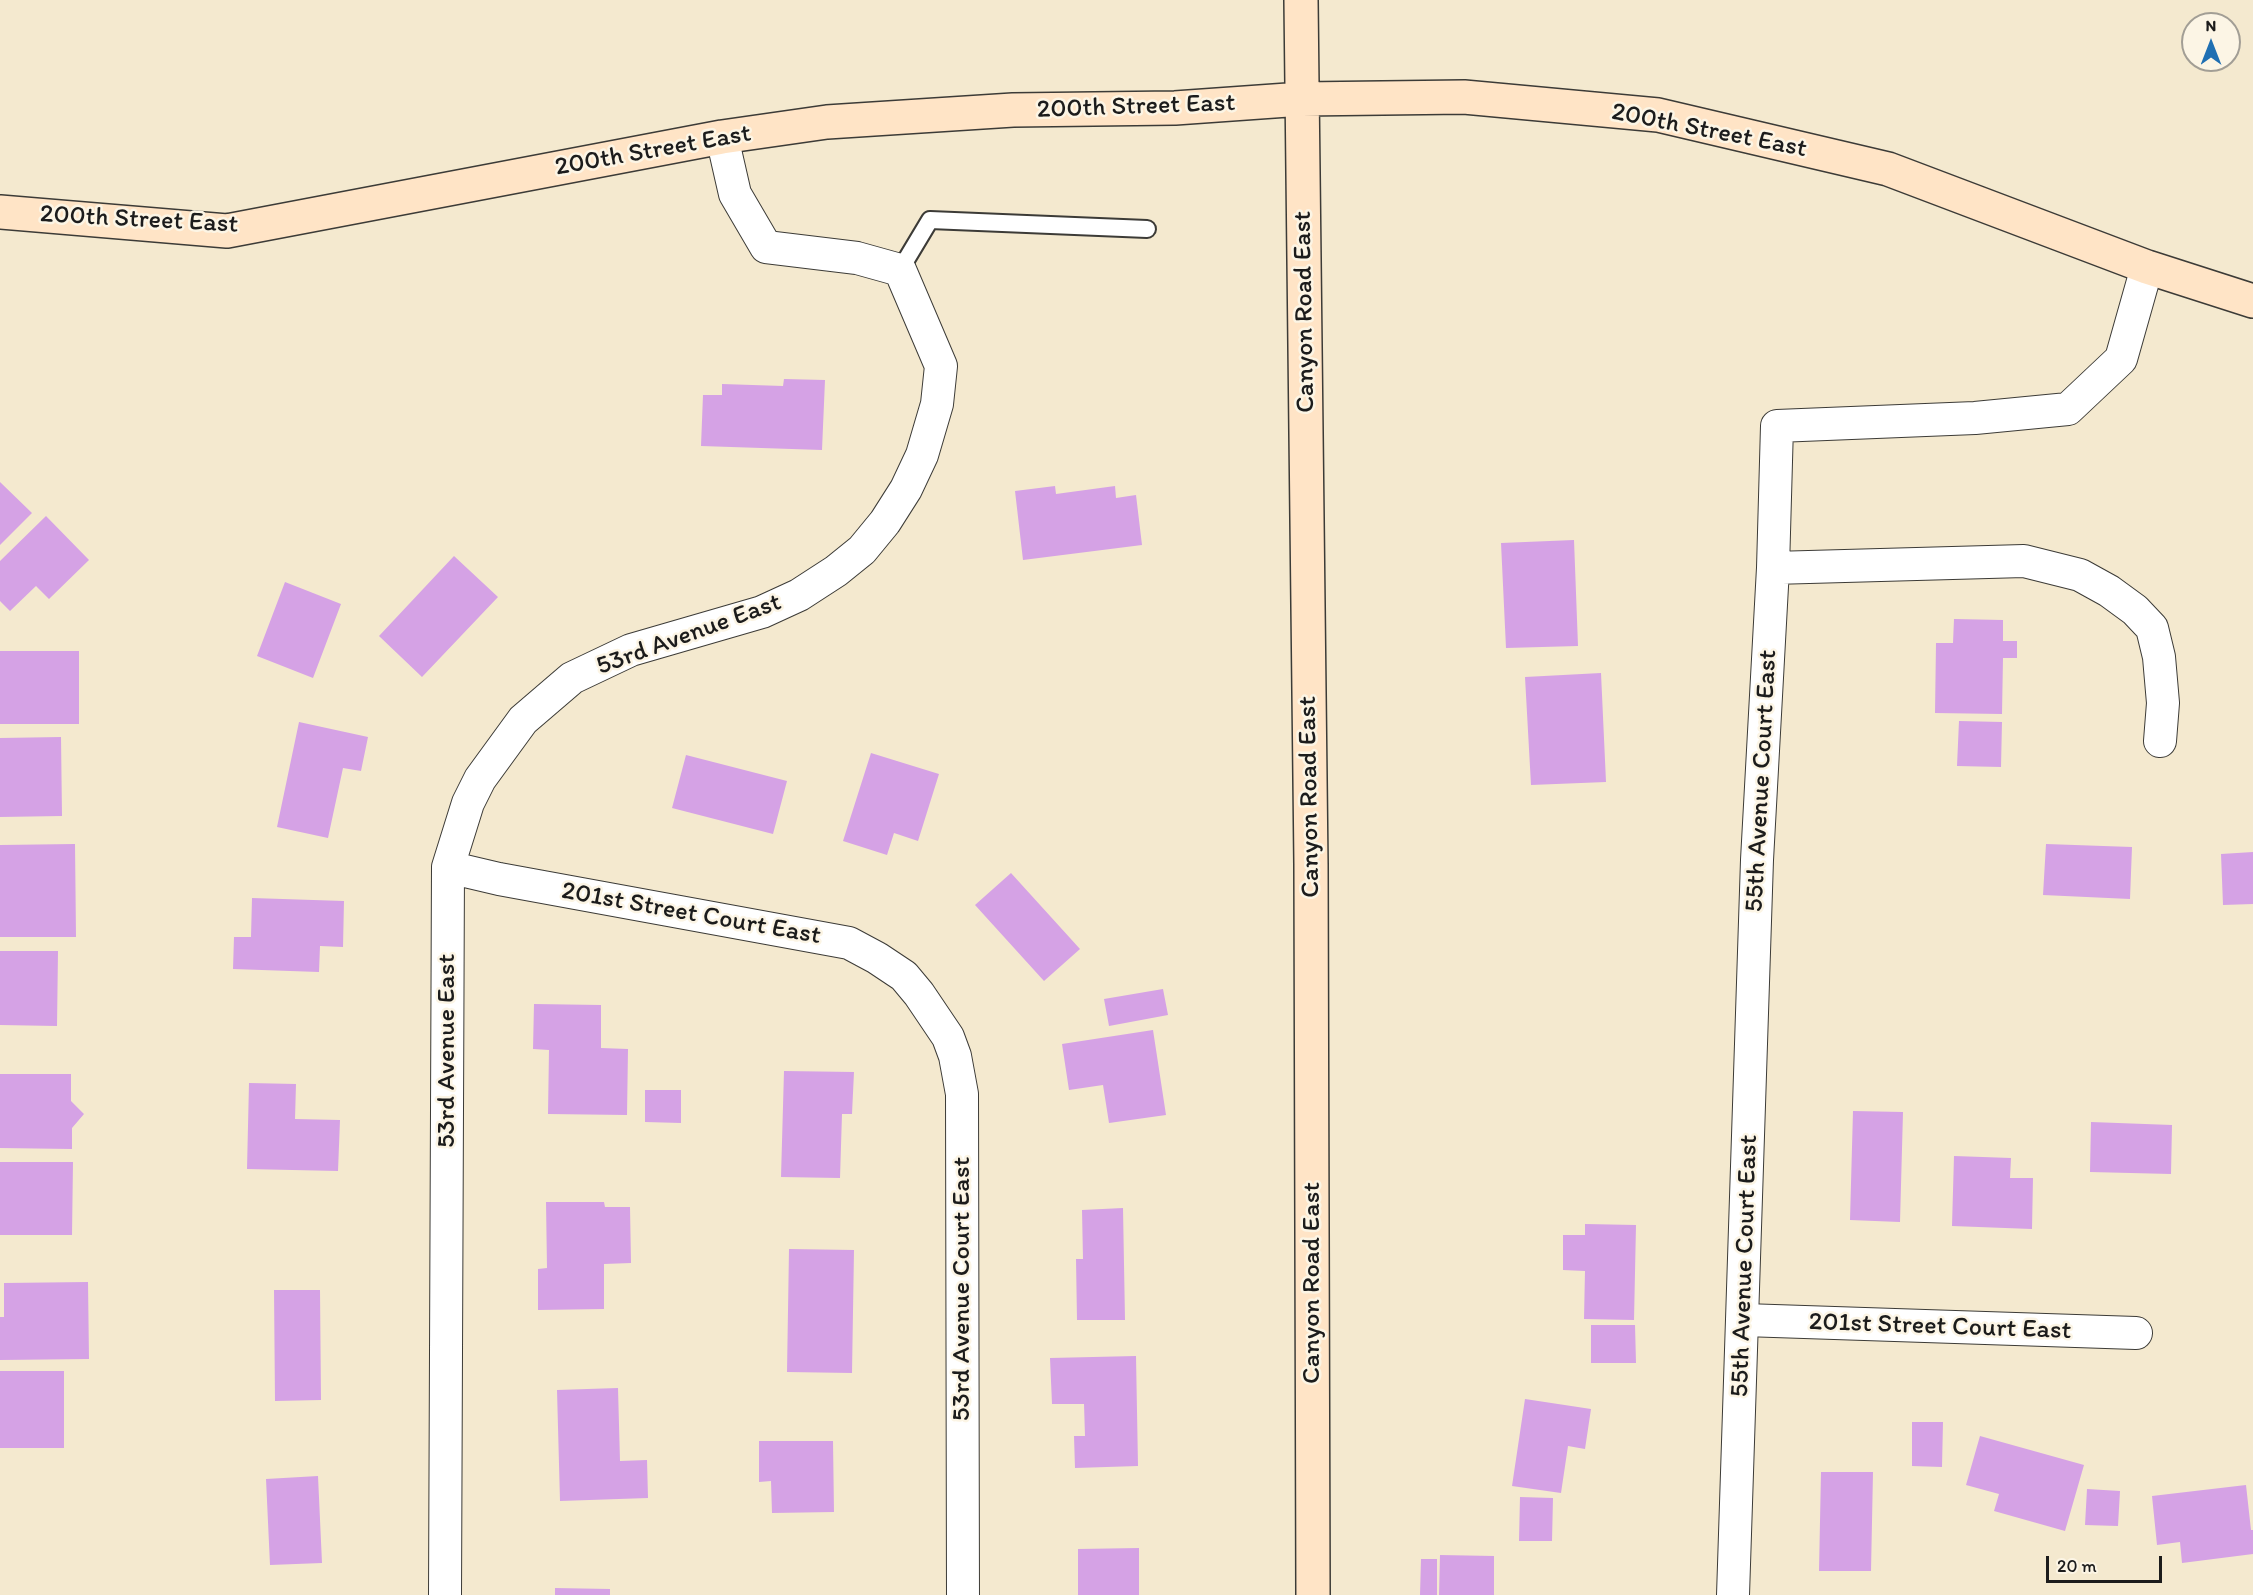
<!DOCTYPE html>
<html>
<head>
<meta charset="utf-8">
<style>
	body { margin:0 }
	#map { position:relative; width:2253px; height:1595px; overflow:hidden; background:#f4e9cf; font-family:Itim,sans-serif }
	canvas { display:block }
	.north { position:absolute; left:2181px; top:12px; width:60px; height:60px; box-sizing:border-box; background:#fcf5e5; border:2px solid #a29e95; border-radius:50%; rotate:0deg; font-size:16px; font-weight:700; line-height:24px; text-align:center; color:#1c1c1c }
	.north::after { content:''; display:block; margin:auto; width:21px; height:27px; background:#1f6fb2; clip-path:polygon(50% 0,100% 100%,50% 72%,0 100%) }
	.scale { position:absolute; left:2046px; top:1556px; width:116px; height:27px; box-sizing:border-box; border:3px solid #1c1c1c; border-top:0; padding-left:8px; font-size:18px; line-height:21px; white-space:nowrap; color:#1c1c1c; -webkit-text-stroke:4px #fcf5e5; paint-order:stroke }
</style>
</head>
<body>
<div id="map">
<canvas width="2253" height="1595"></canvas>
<div class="north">N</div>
<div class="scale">20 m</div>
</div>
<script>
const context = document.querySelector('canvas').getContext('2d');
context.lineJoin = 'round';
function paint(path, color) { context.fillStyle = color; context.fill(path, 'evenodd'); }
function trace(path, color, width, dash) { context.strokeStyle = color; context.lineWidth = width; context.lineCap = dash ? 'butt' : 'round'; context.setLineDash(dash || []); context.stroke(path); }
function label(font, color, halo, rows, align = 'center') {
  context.font = font + ' Itim,sans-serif'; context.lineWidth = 5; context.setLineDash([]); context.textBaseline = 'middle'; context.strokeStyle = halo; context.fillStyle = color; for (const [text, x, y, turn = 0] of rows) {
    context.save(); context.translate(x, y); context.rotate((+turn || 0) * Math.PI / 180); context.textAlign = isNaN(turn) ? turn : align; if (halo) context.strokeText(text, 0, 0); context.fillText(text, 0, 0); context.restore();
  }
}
const building = new Path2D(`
	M784 379 825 380 822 450 701 446 703 395H722V384L783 386Z
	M0 482 32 513 0 545Z
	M1055 486 1056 494 1115 486 1116 498 1136 495 1142 545 1023 560 1015 491Z
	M46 516 89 560 49 599 36 586 10 611 0 601V561Z
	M1574 540 1578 646 1506 648 1501 543Z
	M454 556 498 597 422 677 379 636Z
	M285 582 341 604 313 678 257 656Z
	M1954 619 2003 620V641H2017V658H2003L2002 714 1935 713 1936 643H1953Z
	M0 651H79V724H0Z
	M1601 673 1606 782 1531 785 1525 677Z
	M1959 721 2002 722 2001 767 1957 766Z
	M299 722 368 737 361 771 343 768 328 838 277 827Z
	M61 737 62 816 0 817V738Z
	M871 753 939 774 918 841 894 833 887 855 843 841Z
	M686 755 787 781 773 834 672 808Z
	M75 844 76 937H0V845Z
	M2046 844 2132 847 2130 899 2043 895Z
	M2253 852V904L2223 905 2221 854Z
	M1011 873 1080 949 1044 981 975 905Z
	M252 898 344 901 343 947 320 946 319 972 233 969 234 937H251Z
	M0 951H58L57 1026 0 1025Z
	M1163 989 1168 1015 1109 1026 1104 999Z
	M534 1004 601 1005V1048L628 1049 627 1115 548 1114 549 1050 533 1049Z
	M1153 1030 1166 1115 1109 1123 1103 1085 1069 1090 1062 1044Z
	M784 1071 854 1072 852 1114H842L840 1178 781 1177Z
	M0 1074H71V1101L84 1114 72 1128V1149L0 1148Z
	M249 1083 296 1084 295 1119 340 1120 338 1171 247 1169Z
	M645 1090H681V1123L645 1122Z
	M1853 1111 1903 1112 1900 1222 1850 1220Z
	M2091 1122 2172 1125 2171 1174 2090 1172Z
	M1954 1156 2011 1158 2010 1178H2033L2032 1229 1952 1226Z
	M0 1162H73L72 1235H0Z
	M546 1202H604L605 1207H630L631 1263 604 1264V1309L538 1310V1269L547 1268Z
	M1123 1208 1125 1320H1077L1076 1259H1083L1082 1210Z
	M1585 1224 1636 1225 1634 1320 1584 1319 1585 1271 1563 1270V1235H1585Z
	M789 1249 854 1250 852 1373 787 1372Z
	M88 1282 89 1359 0 1360V1317H4V1283Z
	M274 1290H320L321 1400 275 1401Z
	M1591 1325H1635L1636 1363H1591Z
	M1136 1356 1138 1466 1075 1468 1074 1436H1085L1084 1404H1052L1050 1358Z
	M0 1371H64V1448H0Z
	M618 1388 620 1461 647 1460 648 1498 560 1501 557 1390Z
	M1525 1399 1591 1409 1585 1449 1568 1446 1561 1493 1512 1486Z
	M1912 1422H1943L1942 1467 1912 1466Z
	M1980 1436 2084 1465 2065 1531 1994 1511 1999 1494 1966 1485Z
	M759 1441H833L834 1512 772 1513 771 1481 759 1482Z
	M1821 1472H1873L1871 1571H1819Z
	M318 1476 322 1563 270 1565 266 1479Z
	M2246 1485 2251 1530H2253V1554L2182 1563 2180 1542 2157 1545 2152 1496Z
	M2087 1489 2120 1491 2118 1526 2085 1525Z
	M1520 1497 1553 1498 1552 1541H1519Z
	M1139 1548V1595H1078V1549Z
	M1440 1555 1494 1556V1595H1439Z
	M1421 1559H1437V1595H1420Z
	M555 1588 610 1589V1595H555Z`);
const lane = new Path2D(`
	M900 270 930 220 1147 229`);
const street = new Path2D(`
	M1773 568 2024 561 2080 575 2109 591 2135 610 2152 628 2159 657 2163 703 2160 741
	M448 867 499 879 849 943 877 958 904 976 919 994 948 1037 955 1056 962 1094 963 1595
	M1744 1320 2136 1333
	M445 1595 448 867 468 803 480 779 523 720 572 678 631 650 762 612 799 595 836 571 862 550 885 522 906 489 922 455 937 404 941 366 900 270 857 258 766 247 735 194 722 137
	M1733 1595 1757 860 1773 568 1777 426 1975 418 2068 409 2121 359 2147 267`);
const secondary = new Path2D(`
	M1301 0 1311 864 1313 1595
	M0 212 227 231 722 137 827 122 1013 110 1175 108 1302 99 1464 97 1658 115 1888 169 2147 267 2253 301`);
const streetNames = [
	["200th Street East",1136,107,-2],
	["200th Street East",1709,131,11],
	["200th Street East",653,151,-10],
	["200th Street East",139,220,3],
	["Canyon Road East",1305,312,-91],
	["53rd Avenue East",689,635,-20],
	["55th Avenue Court East",1762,781,-87],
	["Canyon Road East",1310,797,-91],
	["201st Street Court East",691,914,10],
	["53rd Avenue East",447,1051,-90],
	["55th Avenue Court East",1745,1266,-88],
	["Canyon Road East",1312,1283,-90],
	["53rd Avenue Court East",962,1289,-90],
	["201st Street Court East",1940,1327,2]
];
paint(building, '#d5a2e5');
trace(lane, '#3c3b37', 20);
trace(street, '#3c3b37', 34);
trace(secondary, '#3c3b37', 36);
trace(lane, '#fff', 16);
trace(street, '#fff', 32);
trace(secondary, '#ffe4c6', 33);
label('26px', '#1c1c1c', '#fcf5e5', streetNames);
</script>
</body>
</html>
